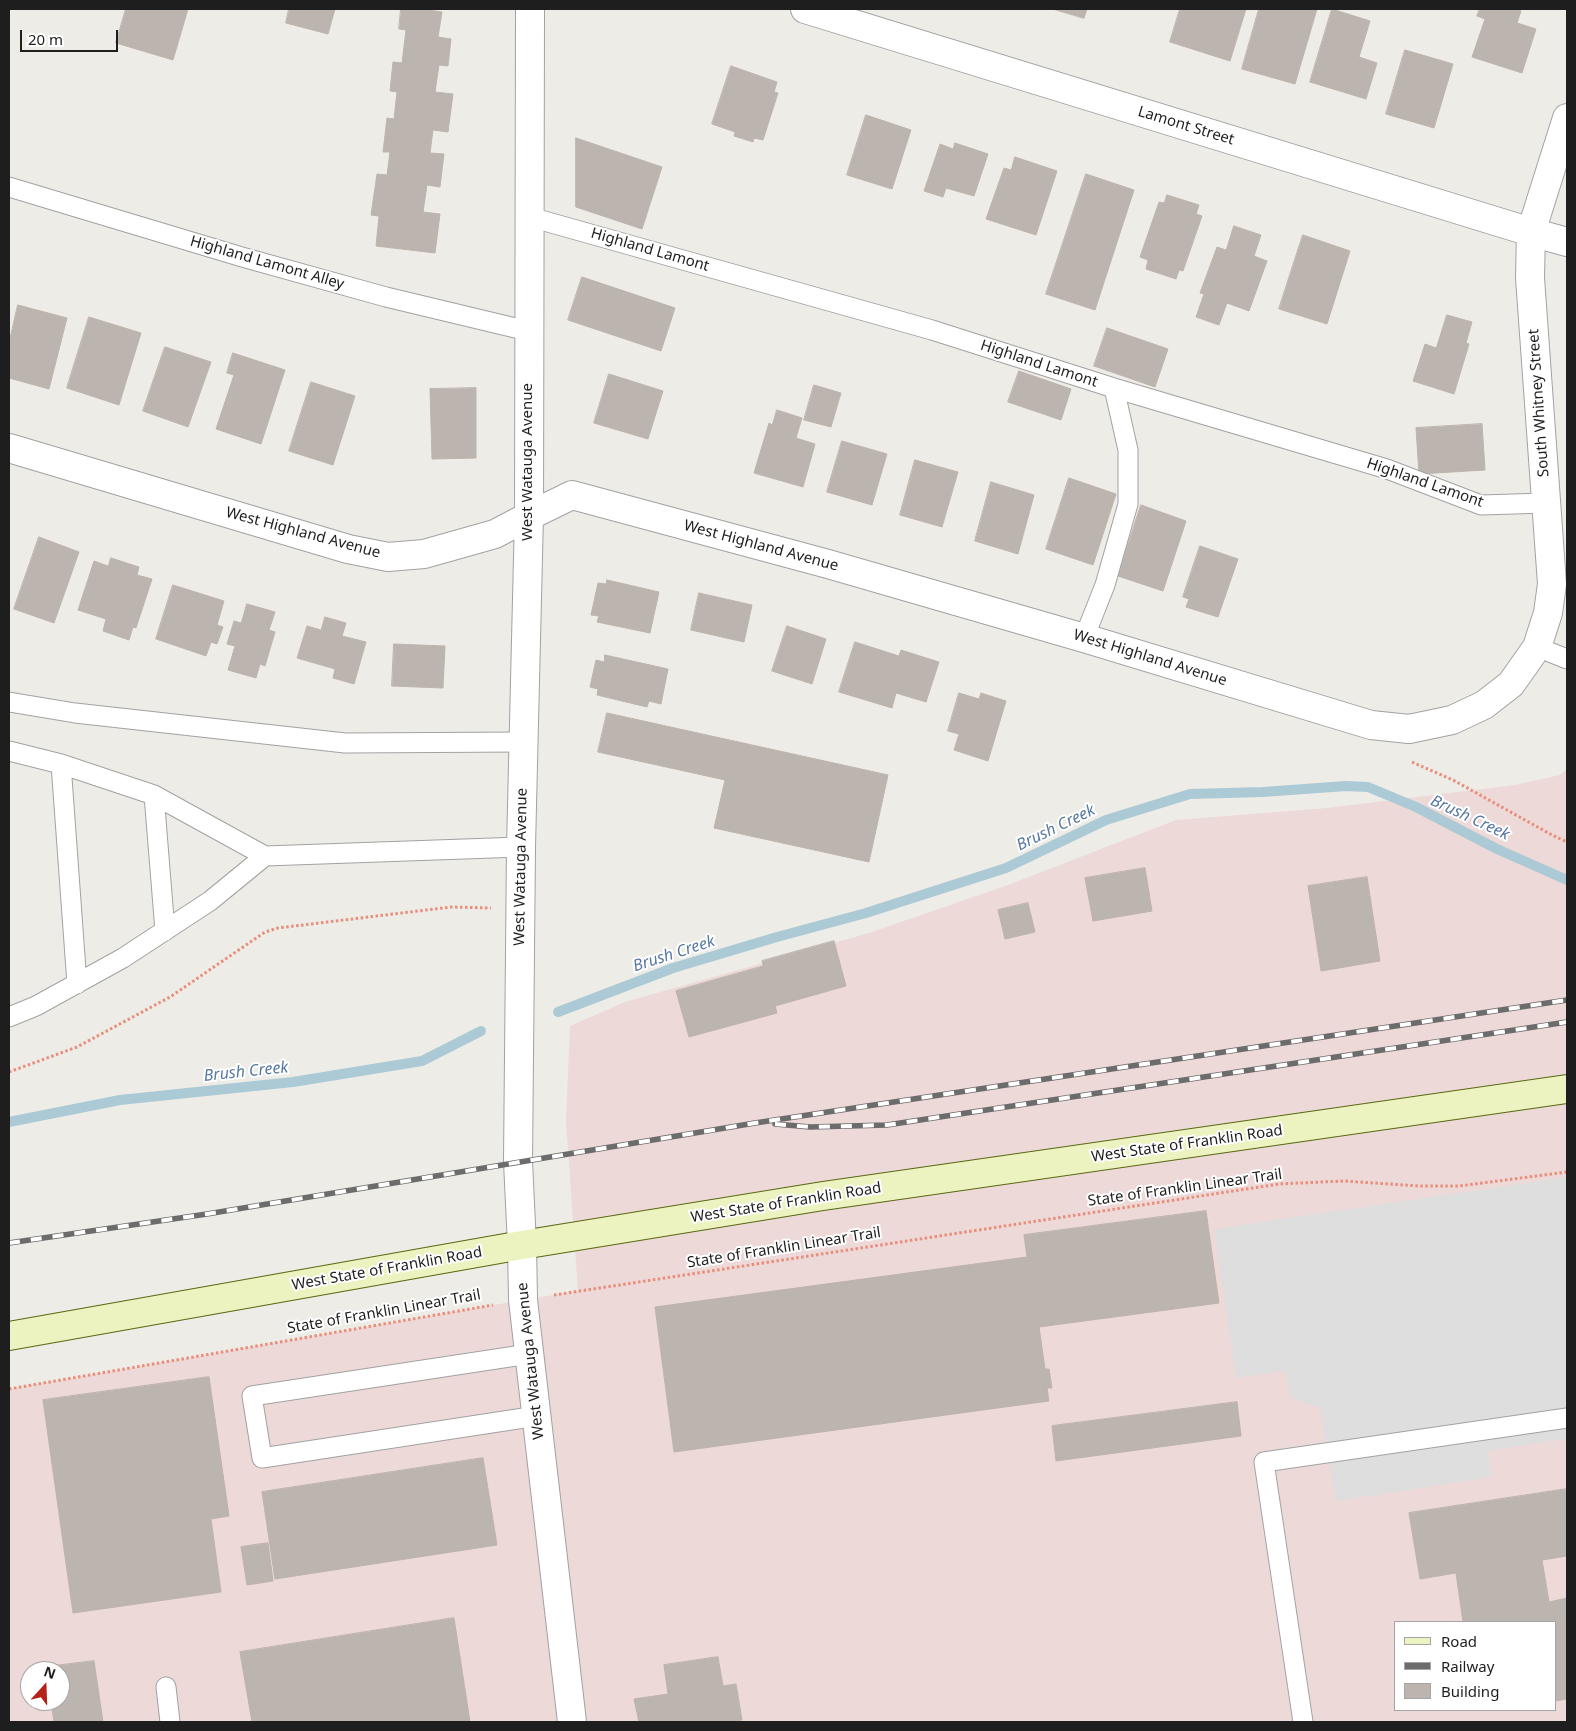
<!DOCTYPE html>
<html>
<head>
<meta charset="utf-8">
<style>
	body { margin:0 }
	#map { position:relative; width:1576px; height:1731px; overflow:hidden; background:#eeece6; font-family:"Noto Sans",sans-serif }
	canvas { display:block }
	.frame { position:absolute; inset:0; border:10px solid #1e1e1e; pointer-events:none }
	.legend { position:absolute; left:1394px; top:1621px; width:162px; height:90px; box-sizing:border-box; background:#fff; border:1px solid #a5a5a5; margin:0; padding:6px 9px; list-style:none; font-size:15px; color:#1e1e1e }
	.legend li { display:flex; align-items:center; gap:10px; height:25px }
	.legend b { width:25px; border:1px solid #a5a5a5 }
	.north { position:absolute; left:20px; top:1661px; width:50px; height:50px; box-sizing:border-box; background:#fff; border:1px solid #a5a5a5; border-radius:50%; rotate:20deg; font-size:14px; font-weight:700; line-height:20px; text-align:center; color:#1e1e1e }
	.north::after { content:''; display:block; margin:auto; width:18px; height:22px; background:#b42218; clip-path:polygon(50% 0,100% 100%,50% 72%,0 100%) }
	.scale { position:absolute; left:20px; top:30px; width:98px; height:22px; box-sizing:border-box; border:2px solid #1e1e1e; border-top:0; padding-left:6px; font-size:15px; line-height:18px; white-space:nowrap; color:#1e1e1e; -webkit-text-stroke:4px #fff; paint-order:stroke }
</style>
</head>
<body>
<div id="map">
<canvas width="1576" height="1731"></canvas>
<div class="frame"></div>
<ul class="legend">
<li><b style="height:6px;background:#ecf2c0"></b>Road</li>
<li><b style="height:6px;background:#6c6c6c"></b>Railway</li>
<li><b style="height:14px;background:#bbb4af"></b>Building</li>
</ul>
<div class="north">N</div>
<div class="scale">20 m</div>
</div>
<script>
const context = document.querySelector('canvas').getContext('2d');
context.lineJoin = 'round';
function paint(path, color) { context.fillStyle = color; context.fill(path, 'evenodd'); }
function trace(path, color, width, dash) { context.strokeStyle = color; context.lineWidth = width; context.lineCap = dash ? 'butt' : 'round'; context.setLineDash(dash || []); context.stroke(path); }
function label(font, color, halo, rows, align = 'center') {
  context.font = font + ' "Noto Sans",sans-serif'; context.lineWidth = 4; context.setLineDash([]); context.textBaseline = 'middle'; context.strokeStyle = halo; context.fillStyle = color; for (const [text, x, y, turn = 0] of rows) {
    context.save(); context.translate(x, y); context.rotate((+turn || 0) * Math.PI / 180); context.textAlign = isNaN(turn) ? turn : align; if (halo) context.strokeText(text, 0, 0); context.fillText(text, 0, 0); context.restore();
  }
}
const commercial = new Path2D(`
	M1567 769V1722H9V1389L523 1300 578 1291 566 1121 570 1026 625 1002 869 933 1008 885 1176 820 1327 808 1515 785 1560 775ZM1395 1622H1555V1710H1395ZM30 1671H60V1701H30Z`);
const parking = new Path2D(`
	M1567 1177V1444L1566 1439 1488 1451 1491 1477 1336 1501 1320 1408 1291 1398 1285 1371 1236 1378 1214 1229Z`);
const stream = new Path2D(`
	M558 1012 673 968 777 937 866 913 1006 868 1106 820 1190 794 1263 792 1346 786 1368 787 1416 807 1497 849 1567 880
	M9 1122 120 1100 293 1082 422 1061 481 1031`);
const building = new Path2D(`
	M126 9H188L173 60 116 43Z
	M289 9H335L328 34 286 23Z
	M401 9H421L442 12 438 37 451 39 448 66 439 65 435 92 453 94 448 132 433 130 430 153 444 154 440 187 427 185 423 212 440 214 435 253 376 246 379 216 371 215 377 174 387 175 390 152H383L387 118 394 119 397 92 390 91 393 62 402 63 406 30 399 29Z
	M1053 9H1087L1084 18Z
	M1180 9H1246L1230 61 1170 42Z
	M1259 9H1317L1295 84 1242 69Z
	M1332 9 1370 21 1359 57 1377 63 1366 99 1310 82Z
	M1480 9H1514L1521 11 1517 23 1536 29 1522 73 1472 57 1485 19 1477 16Z
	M1405 50 1453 64 1434 128 1386 114Z
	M731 66 777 82 774 92 778 93 763 140 754 138 753 142 734 136 735 132 712 124Z
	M866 115 911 130 892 189 847 175Z
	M576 138 662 167 642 229 576 207Z
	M955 143 988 154 974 196 946 188 943 197 924 191 940 144 953 149Z
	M1015 157 1057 171 1036 235 986 219 1004 168 1011 170Z
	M1086 174 1134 190 1095 310 1046 294Z
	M1167 195 1199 205 1196 214 1202 216 1183 271 1179 270 1176 279 1146 269 1148 260 1140 257 1159 202 1164 203Z
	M1234 226 1261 235 1254 256 1267 261 1249 311 1227 303 1219 325 1196 317 1204 294 1200 293 1217 247 1226 250Z
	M1303 235 1350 251 1327 324 1279 309Z
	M582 277 675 308 661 351 568 320Z
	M18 305 67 318 49 389 9 378V343Z
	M1447 315 1472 322 1466 343 1469 344 1454 394 1413 381 1425 344 1436 348Z
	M89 317 141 333 119 405 67 388Z
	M1107 328 1168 349 1155 387 1094 366Z
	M165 347 211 362 188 427 143 411Z
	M233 353 285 370 261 444 216 429 234 375 227 373Z
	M1019 371 1071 389 1061 420 1008 402Z
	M609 374 663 391 648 439 594 423Z
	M311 382 355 396 333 465 289 451Z
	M814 385 841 393 831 427 804 420Z
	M476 388V458L432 459 430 389Z
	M777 410 802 418 796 438 815 444 803 487 754 473 769 423 772 425Z
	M1482 424 1485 470 1419 474 1416 428Z
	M842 441 887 454 872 505 827 492Z
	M915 460 958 472 942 527 900 515Z
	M1069 478 1116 494 1093 565 1046 549Z
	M991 482 1034 495 1018 554 975 541Z
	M1141 505 1186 521 1163 591 1118 576Z
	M39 537 79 552 54 623 14 609Z
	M1200 546 1238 559 1218 617 1186 607 1189 599 1183 597Z
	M111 558 139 567 137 575 152 579 136 628 133 627 129 640 103 631 106 619 78 610 94 561 108 566Z
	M607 580 659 592 650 633 597 622 599 616 591 615 598 583 606 584Z
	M173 585 224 601 217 625 223 627 217 644 211 642 206 656 156 639Z
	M699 593 752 605 744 642 691 630Z
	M247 604 275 612 269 630 275 632 265 666 260 664 256 678 228 670 235 646 227 644 234 621 241 623Z
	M325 617 346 623 342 636 366 642 354 684 333 678 335 669 297 658 307 626 321 630Z
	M787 626 826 639 812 684 772 671Z
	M855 642 899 656 901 650 939 662 926 702 896 693 892 708 839 692Z
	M394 644 445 646 443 688 392 686Z
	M605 655 668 669 661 704 649 701 647 707 597 695 598 689 590 687 596 660 604 662Z
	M959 693 979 699 981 693 1006 701 988 761 954 750 959 734 948 731Z
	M607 713 888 775 869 862 714 828 725 780 598 752Z
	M1145 868 1152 911 1093 921 1085 878Z
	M1367 877 1380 961 1321 971 1308 886Z
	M1028 903 1035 932 1005 939 998 910Z
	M834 941 846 986 775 1006 762 961Z
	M764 966 777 1013 689 1037 676 991Z
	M1206 1211 1219 1303 1039 1327 1045 1369H1049L1052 1388H1047L1049 1401 674 1452 655 1307 1027 1257 1024 1235Z
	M209 1377 229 1516 211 1519 221 1592 73 1613 43 1400Z
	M1237 1402 1241 1436 1056 1461 1052 1426Z
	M483 1458 497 1545 275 1579 262 1492Z
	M1567 1489V1556L1542 1560 1549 1602 1567 1598V1699L1555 1701V1622H1463L1456 1573 1420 1579 1409 1513Z
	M268 1543 273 1581 247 1585 241 1547Z
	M454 1618 470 1722H252L240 1652Z
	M718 1657 723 1686 736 1684 742 1720 729 1722H639L634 1699 668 1694 664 1665Z
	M94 1661 103 1722H54L51 1701H60V1671H46V1667Z`);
const path = new Path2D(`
	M1412 762 1453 780 1552 835 1567 842
	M9 1072 77 1047 170 997 265 932 278 928 451 907 491 908
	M554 1295 1279 1184 1344 1181 1419 1186H1459L1567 1172
	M9 1389 493 1305`);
const lane = new Path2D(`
	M9 187 242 257 386 297 528 331
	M530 217 932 330 1114 388 1387 469 1481 505 1546 503
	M1084 638 1105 585 1128 504V450L1114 388
	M1537 647 1567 659
	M9 702 75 713 345 743 523 742
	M9 751 61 764 154 795 265 856 521 847
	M61 764 77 984
	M154 795 165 931
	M9 1017 36 1006 123 958 210 901 265 856
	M529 1354 252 1396 262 1458 537 1416
	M166 1687 170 1722
	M1303 1722 1264 1462 1567 1418`);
const street = new Path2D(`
	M530 9 529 516 521 847 518 1162 522 1245 523 1300 572 1722
	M805 9 1531 232 1567 242
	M9 448 348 549 388 557 424 554 495 534 529 516 572 495 828 564 1084 638 1371 725 1409 729 1452 720 1484 705 1511 684 1537 647 1548 613 1552 584 1530 278 1531 232 1567 118`);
const secondary = new Path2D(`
	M9 1336 522 1245 823 1196 1567 1089`);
const rail = new Path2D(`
	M775 1124 810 1127 887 1125 1567 1022
	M9 1243 207 1214 755 1123 1567 1000`);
const streetNames = [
	["Lamont Street",1186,126,17],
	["Highland Lamont",650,250,16],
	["Highland Lamont Alley",267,263,16],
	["Highland Lamont",1039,364,18],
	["South Whitney Street",1539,403,-94],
	["West Watauga Avenue",528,462,-90],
	["Highland Lamont",1425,483,19],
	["West Highland Avenue",303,533,15],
	["West Highland Avenue",761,546,15],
	["West Highland Avenue",1150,658,17],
	["West Watauga Avenue",521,867,-89],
	["West State of Franklin Road",1187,1144,-8],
	["State of Franklin Linear Trail",1185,1188,-8],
	["West State of Franklin Road",786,1203,-9],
	["State of Franklin Linear Trail",784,1248,-9],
	["West State of Franklin Road",387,1269,-10],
	["State of Franklin Linear Trail",384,1312,-10],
	["West Watauga Avenue",531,1361,-96]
];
const waterNames = [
	["Brush Creek",1470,818,25],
	["Brush Creek",1056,828,-26],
	["Brush Creek",674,954,-18],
	["Brush Creek",246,1072,-6]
];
paint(commercial, '#edd9d7');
paint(parking, '#dedede');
trace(stream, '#abcad6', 10);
paint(building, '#bbb4af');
trace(building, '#beb4aa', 1);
trace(lane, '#a2a2a2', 21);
trace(street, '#a2a2a2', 30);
trace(secondary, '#5a6912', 30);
trace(path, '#e98e7c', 3, [2.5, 2.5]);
trace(lane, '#fff', 19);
trace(street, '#fff', 28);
trace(secondary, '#ecf2c0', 28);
trace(rail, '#6c6c6c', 5.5);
trace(rail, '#fff', 4, [11]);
label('15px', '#1e1e1e', '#fff', streetNames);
label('italic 16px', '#5678a2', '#fff', waterNames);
</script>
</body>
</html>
